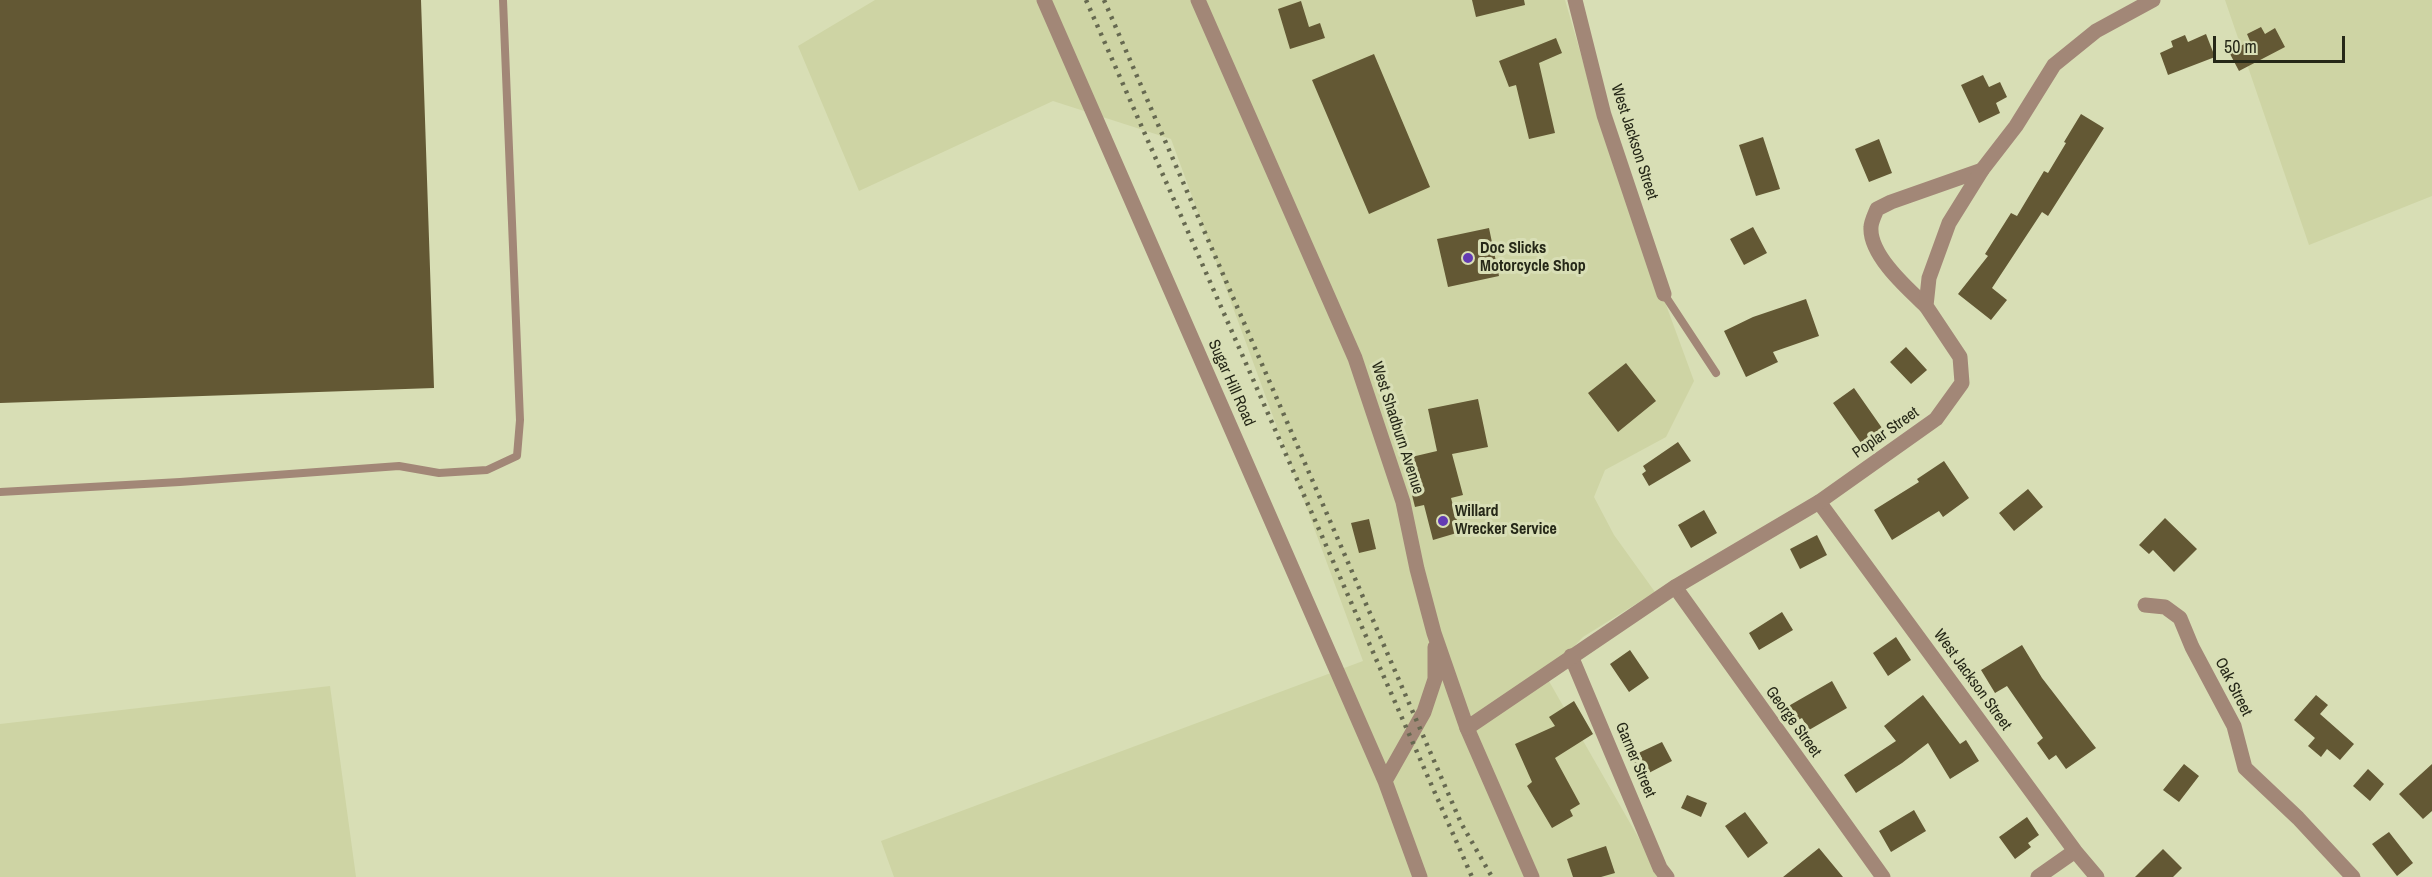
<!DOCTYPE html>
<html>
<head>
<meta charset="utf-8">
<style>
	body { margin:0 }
	#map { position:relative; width:2432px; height:877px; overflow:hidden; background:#d8deb5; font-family:"Archivo Narrow",sans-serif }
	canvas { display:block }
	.scale { position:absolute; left:2213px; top:36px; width:132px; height:27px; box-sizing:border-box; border:3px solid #262818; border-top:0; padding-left:8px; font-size:18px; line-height:21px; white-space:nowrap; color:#262818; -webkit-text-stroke:4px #d8deb5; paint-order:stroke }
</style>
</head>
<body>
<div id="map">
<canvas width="2432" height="877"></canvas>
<div class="scale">50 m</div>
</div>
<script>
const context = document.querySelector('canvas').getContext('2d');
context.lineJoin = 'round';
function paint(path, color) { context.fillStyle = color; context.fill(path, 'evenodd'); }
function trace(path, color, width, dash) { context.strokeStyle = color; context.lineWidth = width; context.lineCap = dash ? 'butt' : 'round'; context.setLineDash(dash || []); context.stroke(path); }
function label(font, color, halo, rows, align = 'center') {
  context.font = font + ' "Archivo Narrow",sans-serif'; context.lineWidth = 6; context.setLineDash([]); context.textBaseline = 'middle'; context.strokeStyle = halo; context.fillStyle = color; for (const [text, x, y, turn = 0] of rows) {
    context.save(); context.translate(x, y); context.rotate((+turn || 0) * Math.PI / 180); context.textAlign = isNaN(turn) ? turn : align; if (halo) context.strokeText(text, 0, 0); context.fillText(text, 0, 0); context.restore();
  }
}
const built = new Path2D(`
	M875 0H1565L1607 144 1694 381 1666 437 1605 470 1594 497 1614 535 1655 592 1583 637 1546 676 1661 877H894L881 841 1363 661 1171 139 1053 101 859 191 798 46Z
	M2225 0H2432V196L2309 245Z
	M330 686 356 877H0V724Z`);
const building = new Path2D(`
	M0 0H421L434 388 0 403Z
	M1472 0H1524L1525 5 1476 17Z
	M1301 1 1309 27 1320 23 1325 38 1290 49 1278 9Z
	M2261 27 2265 34 2275 28 2285 47 2239 71 2229 52 2250 41 2247 34Z
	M2206 34 2215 57 2168 75 2160 53 2173 47 2171 41 2185 35 2188 42Z
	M1556 38 1562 53 1539 63 1555 133 1529 139 1516 85 1509 87 1499 61Z
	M1374 54 1430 187 1369 214 1312 80Z
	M1983 75 1989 87 2000 82 2007 97 1996 103 2000 113 1979 123 1961 85Z
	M2081 114 2104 128 2048 216 2042 212 1992 288 2007 300 1991 320 1958 294 1988 256 1985 254 2011 213 2017 216 2044 171 2048 173 2066 143 2064 142Z
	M1763 137 1780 189 1756 196 1739 145Z
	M1879 139 1892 173 1869 182 1855 149Z
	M1753 227 1767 253 1744 265 1730 239Z
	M1489 228 1499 276 1448 287 1437 239Z
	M1806 299 1819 336 1773 352 1778 362 1746 377 1724 331 1753 317Z
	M1906 347 1927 370 1911 384 1890 362Z
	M1626 363 1656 401 1618 432 1588 393Z
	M1854 388 1882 428 1861 443 1833 403Z
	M1478 399 1488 447 1452 454 1463 495 1451 498 1460 532 1433 540 1424 505 1415 507 1403 459 1437 451 1428 409Z
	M1678 442 1691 461 1649 486 1642 474 1646 471 1643 466Z
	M1944 461 1969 498 1943 517 1939 511 1892 540 1874 510 1919 482 1917 479Z
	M2028 489 2043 507 2014 531 1999 513Z
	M1704 510 1717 533 1691 548 1678 525Z
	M2165 518 2197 549 2174 572 2153 550 2149 554 2139 545Z
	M1369 519 1376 549 1359 553 1351 523Z
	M1817 535 1827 555 1800 569 1790 549Z
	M1782 612 1793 630 1759 650 1749 633Z
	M1896 637 1911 660 1888 676 1873 653Z
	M2022 645 2042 678 2096 748 2066 769 2056 755 2049 760 2037 743 2043 738 2007 686 1995 693 1981 670Z
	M1630 650 1649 678 1629 692 1610 664Z
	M1832 681 1847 708 1809 730 1802 718 1794 722 1785 708Z
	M1923 695 1960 744 1966 740 1979 761 1950 779 1928 743 1902 763 1856 793 1844 775 1896 741 1884 726Z
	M2316 695 2328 705 2320 714 2354 744 2340 760 2327 749 2321 757 2308 746 2315 738 2294 720Z
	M1574 701 1593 734 1555 758 1580 804 1570 810 1573 816 1552 828 1527 786 1532 782 1515 744 1555 726 1549 717Z
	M1662 742 1672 761 1641 777 1632 756Z
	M2184 764 2199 776 2179 802 2163 790Z
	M2432 764V811L2423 819 2399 794Z
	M2368 769 2384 784 2370 801 2353 786Z
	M1687 795 1707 803 1701 817 1681 808Z
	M1914 810 1926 831 1891 852 1879 831Z
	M1745 812 1768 843 1748 858 1725 826Z
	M2027 817 2039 835 2028 843 2031 847 2015 859 1999 837Z
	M2389 832 2413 863 2397 876 2372 844Z
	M1606 846 1615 873 1601 877H1573L1567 859Z
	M1819 848 1843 877H1783Z
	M2163 849 2182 868 2173 877H2135Z`);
const service = new Path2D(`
	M1664 294 1716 373
	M0 492 180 482 399 466 439 473 487 470 517 456 520 420 503 0`);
const minor = new Path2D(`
	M1575 0 1604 115 1664 294
	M1926 306C1908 289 1869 255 1871 227 1871 222 1875 214 1877 209L1891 202 1982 170
	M1819 502 2075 851 2097 877
	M1675 587 1883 877
	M2145 605 2165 607 2180 618 2192 647 2234 726 2245 768 2298 818 2353 877
	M1571 656 1660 868 1667 877
	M1467 728 1532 877
	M2038 877 2075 851`);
const tertiary = new Path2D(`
	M1044 0 1385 781 1420 877
	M1198 0 1355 358 1403 502 1417 569 1434 633 1467 728 1675 587 1819 502 1936 419 1962 383 1960 357 1926 306 1929 278 1949 223 1982 170 2016 126 2054 65 2096 31 2153 0
	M1385 781 1424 712 1435 679V647`);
const rail = new Path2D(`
	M1086 0 1472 877
	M1104 0 1461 823 1492 877`);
const markers = [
	[1468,258,6,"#633bb3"],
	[1443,521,6,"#633bb3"]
];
const streetNames = [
	["West Jackson Street",1634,142,72],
	["Sugar Hill Road",1231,383,66],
	["West Shadburn Avenue",1397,428,72],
	["Poplar Street",1886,433,-35],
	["West Jackson Street",1972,680,54],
	["Oak Street",2233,687,63],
	["George Street",1793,722,54],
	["Garner Street",1635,760,67]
];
const poiNames = [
	["Doc Slicks",1480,249],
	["Motorcycle Shop",1480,267],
	["Willard",1455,512],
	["Wrecker Service",1455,530]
];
paint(built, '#ced4a4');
paint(building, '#635834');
trace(service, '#a28777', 8);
trace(minor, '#a28777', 15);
trace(tertiary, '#a28777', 15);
trace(rail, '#666950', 4.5, [3, 6]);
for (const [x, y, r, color] of markers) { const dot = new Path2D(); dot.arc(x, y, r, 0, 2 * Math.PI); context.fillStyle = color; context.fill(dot); trace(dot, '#d8deb5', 2); }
label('16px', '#262818', '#d8deb5', streetNames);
label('bold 16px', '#262818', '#d8deb5', poiNames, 'left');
</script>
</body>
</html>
